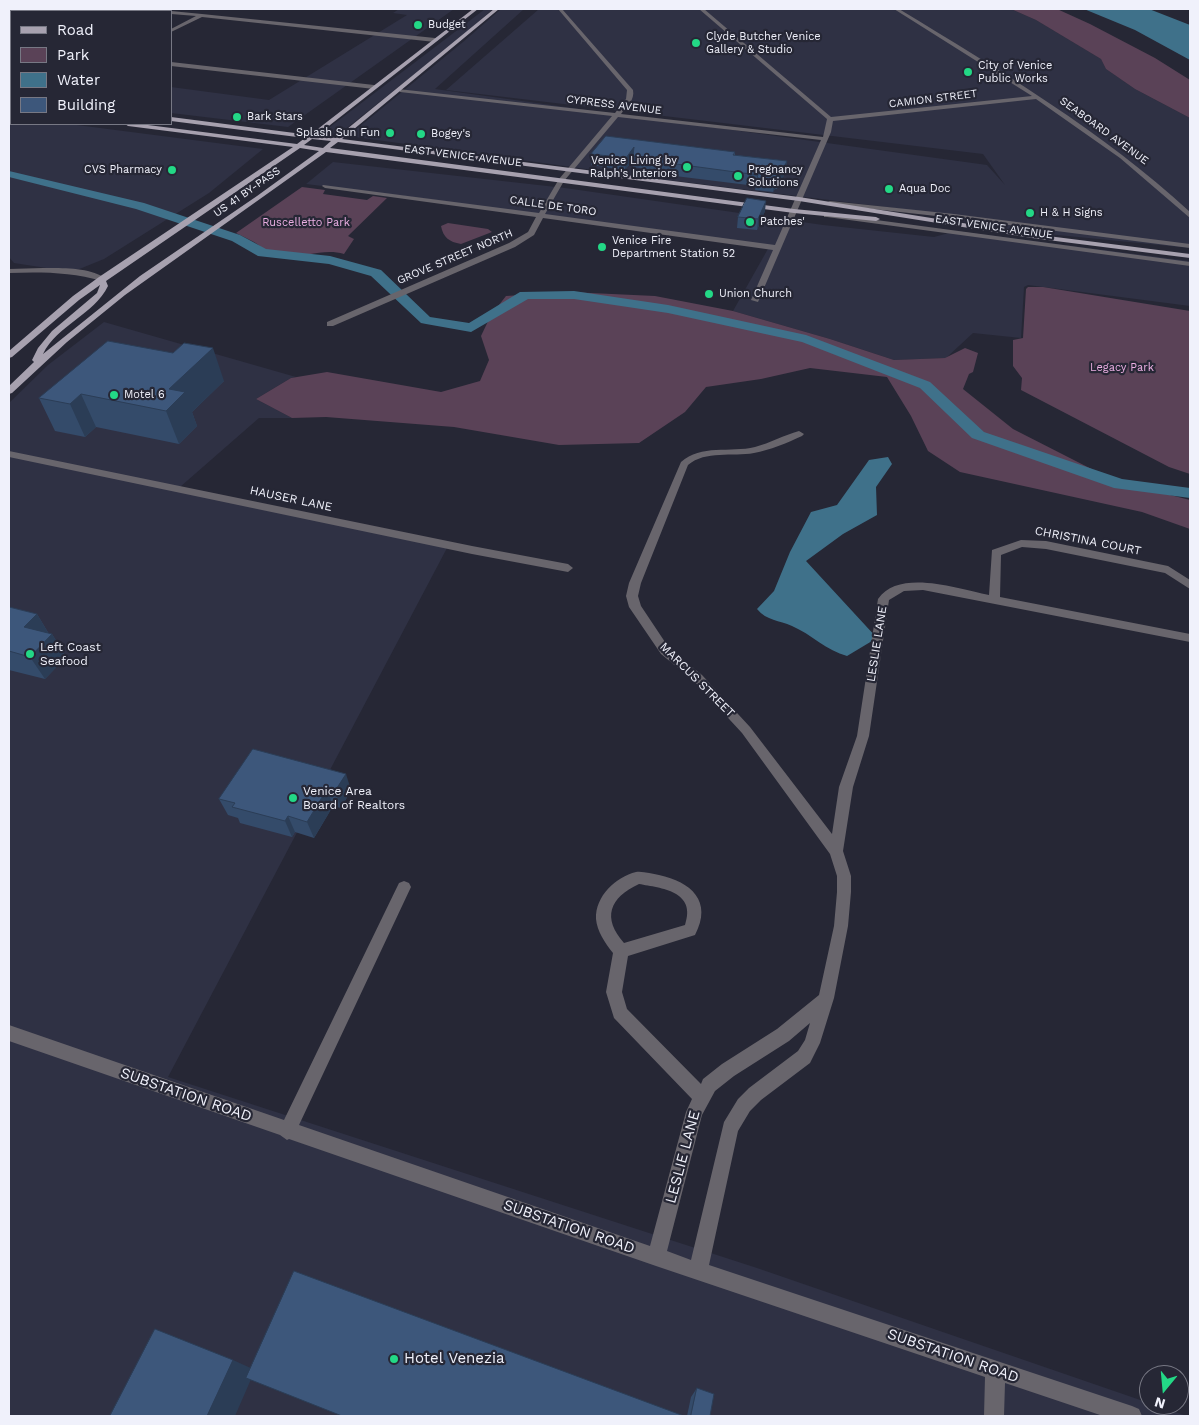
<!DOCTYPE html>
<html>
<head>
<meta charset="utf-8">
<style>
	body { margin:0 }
	#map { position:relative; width:1199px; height:1425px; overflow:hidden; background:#262735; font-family:"Work Sans",sans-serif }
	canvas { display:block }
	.frame { position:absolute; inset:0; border:10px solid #f0f1fb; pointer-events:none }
	.legend { position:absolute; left:10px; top:10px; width:162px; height:115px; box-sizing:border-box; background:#262735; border:1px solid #777884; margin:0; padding:6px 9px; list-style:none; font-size:15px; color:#f0f1fb }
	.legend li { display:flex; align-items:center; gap:10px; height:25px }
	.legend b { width:25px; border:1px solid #777884 }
	.north { position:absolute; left:1139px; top:1365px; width:50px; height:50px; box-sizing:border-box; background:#262735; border:1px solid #777884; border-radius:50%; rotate:197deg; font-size:14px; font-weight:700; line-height:20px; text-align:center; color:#f0f1fb }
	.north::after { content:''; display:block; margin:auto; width:18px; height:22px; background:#23d886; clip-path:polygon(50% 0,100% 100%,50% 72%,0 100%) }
</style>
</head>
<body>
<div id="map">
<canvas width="1199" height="1425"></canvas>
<div class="frame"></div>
<ul class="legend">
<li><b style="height:6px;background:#a7a1af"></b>Road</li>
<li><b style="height:14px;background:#5a4257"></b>Park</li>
<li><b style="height:14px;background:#3f718a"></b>Water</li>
<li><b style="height:14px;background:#3d577b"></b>Building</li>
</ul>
<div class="north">N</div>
</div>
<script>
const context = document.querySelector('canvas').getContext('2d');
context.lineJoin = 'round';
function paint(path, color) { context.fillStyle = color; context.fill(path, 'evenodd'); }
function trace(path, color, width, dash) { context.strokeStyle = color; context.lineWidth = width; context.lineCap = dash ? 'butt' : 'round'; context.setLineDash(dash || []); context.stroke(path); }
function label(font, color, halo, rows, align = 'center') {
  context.font = font + ' "Work Sans",sans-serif'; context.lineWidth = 4.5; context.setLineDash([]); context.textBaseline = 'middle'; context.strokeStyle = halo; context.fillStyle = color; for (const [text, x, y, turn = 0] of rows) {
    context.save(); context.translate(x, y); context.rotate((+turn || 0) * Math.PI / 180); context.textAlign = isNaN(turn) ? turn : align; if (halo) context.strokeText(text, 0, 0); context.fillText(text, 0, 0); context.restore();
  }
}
const built = new Path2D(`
	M399 9H454L288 127 171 113V87L269 100 407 15 393 13Z
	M485 9H493L455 42 338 135 322 133Z
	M501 9H524L435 89 987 165 1005 185 983 154 446 90 539 9H1011L1036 20 1101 59 1106 69 1135 89 1190 118V248L1027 232 954 220 942 214 644 177 348 136 463 42Z
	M9 116H11V124H69L263 149 209 193 104 259 72 272 14 263 9 257Z
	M333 162 565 188 823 225 934 237 956 231 1190 261V306L1028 285 1024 287 1021 338 973 333 946 358 894 360 830 339 733 311 769 247 420 198 306 184Z
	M104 322 296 377 291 378 256 399 292 418H259L180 487 447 548 168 1077 757 1268 1149 1403V1405H1154L1187 1416H9V403L48 365Z`);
const green = new Path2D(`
	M1011 9H1057L1090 24 1155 58 1190 80V118L1135 89 1106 69 1101 59 1036 20Z
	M302 187 325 190 323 194 367 200 373 196 387 198 348 236 354 239 344 254C321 247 299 261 277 256 265 254 263 247 254 242 248 239 242 236 236 233Z
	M448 223 488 229 492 232 461 244C449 242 443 237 441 226Z
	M1028 287H1043L1190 311V474L1169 467 1021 390 1022 378 1013 366V340L1023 338 1026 289Z
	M569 292 655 296 733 311 830 339 894 360 945 358 965 348 978 353 973 372 969 374 963 389 1013 429 1115 481 1190 500V529L1142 512 960 472 928 451 911 416 887 377 810 368 761 379 706 387 685 412 639 443 559 445 454 427 326 417 292 418 256 399 291 378 327 372 441 392 480 381 489 360 481 336 491 315 506 296Z`);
const water = new Path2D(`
	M1084 9H1149L1190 25V60L1135 30Z
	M888 457 892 464 876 487 877 515 843 534 806 561 877 638 847 656C827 651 811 634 792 626 779 620 767 621 757 609L774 591 790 552 811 512 837 505 869 460Z`);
const canal = new Path2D(`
	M9 171 144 203 240 235 266 249 330 256 381 270 430 317 469 323 520 292 574 291 668 305 806 335 930 382 984 432 1122 479 1190 488V498L1114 488 972 438 920 388 802 342 668 313 574 299H528L471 332 426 324 421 323 371 276 329 264 258 256 232 241 136 209 9 177Z`);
const minor = new Path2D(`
	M138 9 166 11H149Z
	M558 9H562L633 90C635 100 627 106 621 114L823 137 827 119 699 9H704L831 117 1032 96 894 9H899C1001 71 1102 131 1190 212V218L1120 158 1036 99 833 121 831 132 758 302 751 300 773 250 543 218 534 235 515 247 333 326H327V322L509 243 528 232 536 217 325 188 322 186 323 185 539 213 559 179 612 116 400 92 398 89 615 113 626 99 627 90ZM618 117 821 140 775 245 545 214 564 181Z
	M169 11H171L202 14 435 38 438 40 435 42 202 17 171 32V29L196 16 171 14V11Z
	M9 43H11V47H9Z
	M171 62 374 85 377 87 374 89 171 66Z
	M830 201 954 214 1190 244V248L954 218 828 204V202Z
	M824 213 1190 262V266L827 217H824Z
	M43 268C62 268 91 267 106 279L102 281C71 272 41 272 9 273V269Z
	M799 431 804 434 802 436C787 443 770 450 754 453 732 457 706 450 688 465L641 583 638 596 641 606 669 648 702 675 750 727 832 834 839 787 857 736 878 599C899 568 959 589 989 595L992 550 1021 540 1046 541 1168 566 1190 580V589L1165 573 1046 549 1022 547 1001 555 1000 597 1190 634V642L923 590 904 591 889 600 869 736 853 787 843 851 851 876V892L848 926 834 998 820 1043 810 1063 761 1100 750 1111 738 1131 709 1265 1132 1406 1139 1409 1142 1416H1103L1005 1383 1004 1416H984L985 1377 656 1266 289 1139 287 1140 280 1135 9 1041V1025L284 1120 399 883 404 881 409 883 411 887 299 1125 650 1246 686 1112 692 1099 614 1018 606 992 613 953C605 943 597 931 596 919 595 896 616 877 636 872 643 871 652 874 659 875 691 882 713 901 695 935L628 956 622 992 627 1009 701 1084 703 1079 722 1064 777 1029 819 995 834 926 837 892V876L830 854 742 733 694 681 661 654 629 607 626 596 629 583 681 462C701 444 730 453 755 447 770 443 784 435 799 431ZM639 884C661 888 697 891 685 925L624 943C602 918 609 898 639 884ZM810 1023 805 1040 798 1051 749 1088 738 1099 724 1122 691 1260 667 1251 702 1115 715 1091 734 1076 789 1041Z
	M9 451 472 546 568 564 573 568 568 572 472 554 9 457Z`);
const major = new Path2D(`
	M473 9H478L316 136 336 138 494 9H499L342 139 799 197 1032 234 1190 254V258L1032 238 799 201 338 142 330 148 794 209 876 217 880 219 876 221 794 213 326 152 125 295 67 342 12 393 9 394V386L34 362 32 360 38 348 52 331 97 293 100 285 79 300 12 357 9 358V351L73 296 99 277 293 147 128 126 125 124H140L297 144 305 138 171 121V117L310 135ZM312 139 331 141 323 148 304 145ZM300 148 319 151 257 196 140 276 43 354C57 325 94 315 108 286L106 281Z
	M9 97H11V101H9Z
	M9 106 11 107V111L9 110Z`);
const wall = new Path2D(`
	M735 152V155L787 161 785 173 777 189H775L773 192 755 190 756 186 675 176V173L633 167V160L625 170 591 165V154Z
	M765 211 757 230 737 228 738 217Z
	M224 381 192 412 197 426 179 444 96 427 85 437 55 431 39 398Z
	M9 607 37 614 49 634H52L66 657 45 679 9 670Z
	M253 749 351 790 341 808 333 806 314 838 295 832 292 837 240 823 238 818 228 815 219 799Z
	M697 1388 710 1416H687L691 1397Z`);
const shadedWall = new Path2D(`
	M634 147 633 160 625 170 626 158Z
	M787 161 785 173 777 189 779 177Z
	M776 177 775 189 773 192 775 180Z
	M766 201 765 211 757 230 758 219Z
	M213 348 224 381 192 412 197 426 179 444 166 411 169 389Z
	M81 394 96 427 85 437 70 404Z
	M37 614 50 636 52 634 66 657 45 679 30 657 24 627Z
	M346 774 351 790 341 808 335 791Z
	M327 789 333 806 314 838 307 822Z
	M288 816 295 832 292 837 285 821Z
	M233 1360 255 1370 235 1416H207Z`);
const building = new Path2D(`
	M606 136 735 152 733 155 787 161 779 177H776L775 180 757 178 758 175 676 164 678 161 633 156 634 147 626 158 591 154Z
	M747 198 766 201 758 219 738 217Z
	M108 341 173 353 184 343 213 348 169 389 185 392 166 411 81 394 70 404 39 398Z
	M9 607 37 614 24 627 52 634 30 657 9 651Z
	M253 749 346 774 335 791 327 789 307 822 288 816 285 821 232 807 235 803 219 799Z
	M294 1271 684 1416H342L246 1378Z
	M155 1329 233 1360 207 1416H110Z
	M697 1388 714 1394 710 1416H691Z`);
const markers = [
	[418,25,5,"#23d886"],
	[696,43,5,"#23d886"],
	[968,72,5,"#23d886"],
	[237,117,5,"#23d886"],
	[390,133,5,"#23d886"],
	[421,134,5,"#23d886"],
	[687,167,5,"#23d886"],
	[172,170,5,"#23d886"],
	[738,176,5,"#23d886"],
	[889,189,5,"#23d886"],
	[1030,213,5,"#23d886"],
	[750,222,5,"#23d886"],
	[602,247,5,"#23d886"],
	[709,294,5,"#23d886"],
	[114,395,5,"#23d886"],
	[30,654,5,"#23d886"],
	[293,798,5,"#23d886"],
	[394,1359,5,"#23d886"]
];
const farPoinames = [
	["Budget",428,25],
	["Clyde Butcher Venice",706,37],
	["Gallery & Studio",706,50],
	["City of Venice",978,66],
	["Public Works",978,79],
	["Bark Stars",247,117],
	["Splash Sun Fun",380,133,"right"],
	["Bogey's",431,134],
	["Venice Living by",677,161,"right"],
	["Ralph's Interiors",677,174,"right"],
	["CVS Pharmacy",162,170,"right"],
	["Pregnancy",748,170],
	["Solutions",748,183],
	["Aqua Doc",899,189],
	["H & H Signs",1040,213],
	["Patches'",760,222],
	["Venice Fire",612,241],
	["Department Station 52",612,254],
	["Union Church",719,294],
	["Motel 6",124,395]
];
const farStreetnames = [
	["CAMION STREET",933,99,-7],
	["CYPRESS AVENUE",614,105,7],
	["SEABOARD AVENUE",1104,131,36],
	["EAST VENICE AVENUE",463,156,7],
	["US 41 BY-PASS",247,192,-35],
	["CALLE DE TORO",553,206,8],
	["EAST VENICE AVENUE",994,227,8],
	["GROVE STREET NORTH",455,257,-23]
];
const farParknames = [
	["Ruscelletto Park",306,223],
	["Legacy Park",1122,368]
];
const streetNames = [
	["HAUSER LANE",291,499,12],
	["CHRISTINA COURT",1088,541,11],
	["LESLIE LANE",877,644,-81],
	["MARCUS STREET",697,680,45]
];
const poiNames = [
	["Left Coast",40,647],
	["Seafood",40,661],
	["Venice Area",303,791],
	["Board of Realtors",303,805]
];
const nearStreetnames = [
	["SUBSTATION ROAD",186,1095,19],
	["LESLIE LANE",683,1157,-75],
	["SUBSTATION ROAD",569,1227,19],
	["SUBSTATION ROAD",953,1356,19]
];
const nearPoinames = [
	["Hotel Venezia",404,1359]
];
paint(built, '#2f3144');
paint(green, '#5a4257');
paint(water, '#3f718a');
paint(canal, '#3f718a');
paint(minor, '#68656c');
paint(major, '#a7a1af');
paint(wall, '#344b6a');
paint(shadedWall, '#2b3d56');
paint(building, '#3d577b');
trace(building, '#2b3d56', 1);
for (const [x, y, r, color] of markers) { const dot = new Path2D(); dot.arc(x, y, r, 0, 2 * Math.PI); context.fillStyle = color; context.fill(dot); trace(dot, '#262735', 2); }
label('11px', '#f0f1fb', '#262735', farPoinames, 'left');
label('11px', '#f0f1fb', '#262735', farStreetnames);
label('11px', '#ebafe3', '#262735', farParknames);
label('12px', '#f0f1fb', '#262735', streetNames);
label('12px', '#f0f1fb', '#262735', poiNames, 'left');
label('15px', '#f0f1fb', '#262735', nearStreetnames);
label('15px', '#f0f1fb', '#262735', nearPoinames, 'left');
</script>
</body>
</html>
